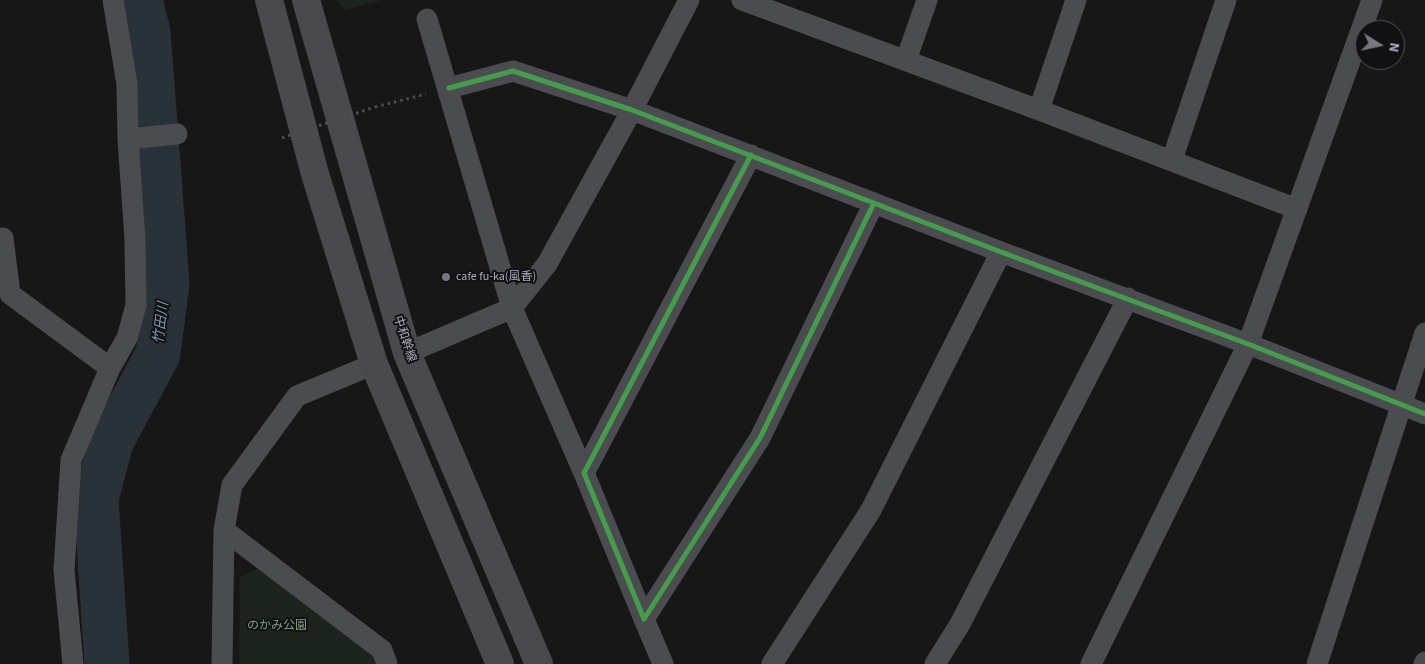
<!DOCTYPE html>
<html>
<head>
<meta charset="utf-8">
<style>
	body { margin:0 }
	#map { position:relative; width:1425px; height:664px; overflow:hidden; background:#171717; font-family:"Source Sans 3",sans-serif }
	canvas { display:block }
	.north { position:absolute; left:1355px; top:20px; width:50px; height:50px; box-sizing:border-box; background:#111113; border:1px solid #4d4f55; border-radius:50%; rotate:100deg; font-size:14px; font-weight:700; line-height:20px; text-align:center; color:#a8adb8 }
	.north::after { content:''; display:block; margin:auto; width:18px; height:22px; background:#757880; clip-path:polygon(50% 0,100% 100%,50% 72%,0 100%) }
</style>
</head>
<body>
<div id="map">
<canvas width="1425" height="664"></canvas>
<div class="north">N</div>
</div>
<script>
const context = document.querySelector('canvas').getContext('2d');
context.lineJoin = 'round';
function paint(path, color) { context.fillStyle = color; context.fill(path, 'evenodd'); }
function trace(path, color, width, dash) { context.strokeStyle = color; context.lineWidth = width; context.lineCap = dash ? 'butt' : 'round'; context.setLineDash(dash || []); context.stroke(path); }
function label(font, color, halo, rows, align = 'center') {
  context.font = font + ' "Source Sans 3","Noto Sans JP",sans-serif'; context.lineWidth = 4; context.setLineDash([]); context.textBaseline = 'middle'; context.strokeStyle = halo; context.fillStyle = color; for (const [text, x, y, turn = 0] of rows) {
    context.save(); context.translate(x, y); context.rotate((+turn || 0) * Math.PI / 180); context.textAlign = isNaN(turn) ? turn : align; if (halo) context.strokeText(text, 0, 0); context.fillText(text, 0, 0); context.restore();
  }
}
const green = new Path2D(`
	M336 0H381L345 10Z
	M260 567 374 652 378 664H239L240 577Z`);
const river = new Path2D(`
	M107 664 96 499 111 442 158 354 167 283 148 32 140 0`);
const path = new Path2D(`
	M375 107 426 94`);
const street = new Path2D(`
	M742 0 1039 110 1297 209
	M427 19 512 308 584 473
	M906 60 927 0
	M449 88 513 71 632 110 1001 252 1248 344 1425 414
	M1039 110 1076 0
	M128 139 177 134
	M751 155 584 473 644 619 760 438 874 203
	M1172 160 1226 0
	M3 238 10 294 110 368
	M407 353 512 308 547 264 632 110 689 0
	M224 530 382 650 387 664
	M644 619 663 664
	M73 664 64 570 71 460 110 368 127 338 136 305 135 240 128 139 127 84 113 0
	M222 664 224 530 232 485 297 396 374 364
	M772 664 871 510 1001 252
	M935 664 960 624 1128 298
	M1091 664 1248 344 1372 0
	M1317 664 1425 333
	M1424 664 1425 662`);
const secondary = new Path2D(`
	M269 0 315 174 374 364 500 664
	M306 0 407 353 539 664`);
const pathBridge = new Path2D(`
	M282 138 375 107`);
const cycleway = new Path2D(`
	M449 88 513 71 632 110 1001 252 1248 344 1425 414
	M751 155 584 473 644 619 760 438 874 203`);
const markers = [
	[446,277,5,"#757880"]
];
const poiNames = [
	["cafe fu-ka(風香)",456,277]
];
const streetNames = [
	["中和幹線",404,339,72]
];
const parkNames = [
	["のかみ公園",277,626]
];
const waterNames = [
	["竹田川",162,323,-83]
];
paint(green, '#1d241e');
trace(river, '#2a3239', 45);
trace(path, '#4d4e52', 3, [2.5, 4]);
trace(street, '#4b4c50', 21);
trace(secondary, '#4a4a4e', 28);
trace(pathBridge, '#4d4e52', 3, [2.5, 4]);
trace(cycleway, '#469c4c', 5);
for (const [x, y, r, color] of markers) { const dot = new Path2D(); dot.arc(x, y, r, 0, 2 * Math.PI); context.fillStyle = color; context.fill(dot); trace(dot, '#111113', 2); }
label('12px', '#a8adb8', '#111113', poiNames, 'left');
label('12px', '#a8adb8', '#111113', streetNames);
label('12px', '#7fa381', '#111113', parkNames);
label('italic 14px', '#7f9bb3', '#111113', waterNames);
</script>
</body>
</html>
